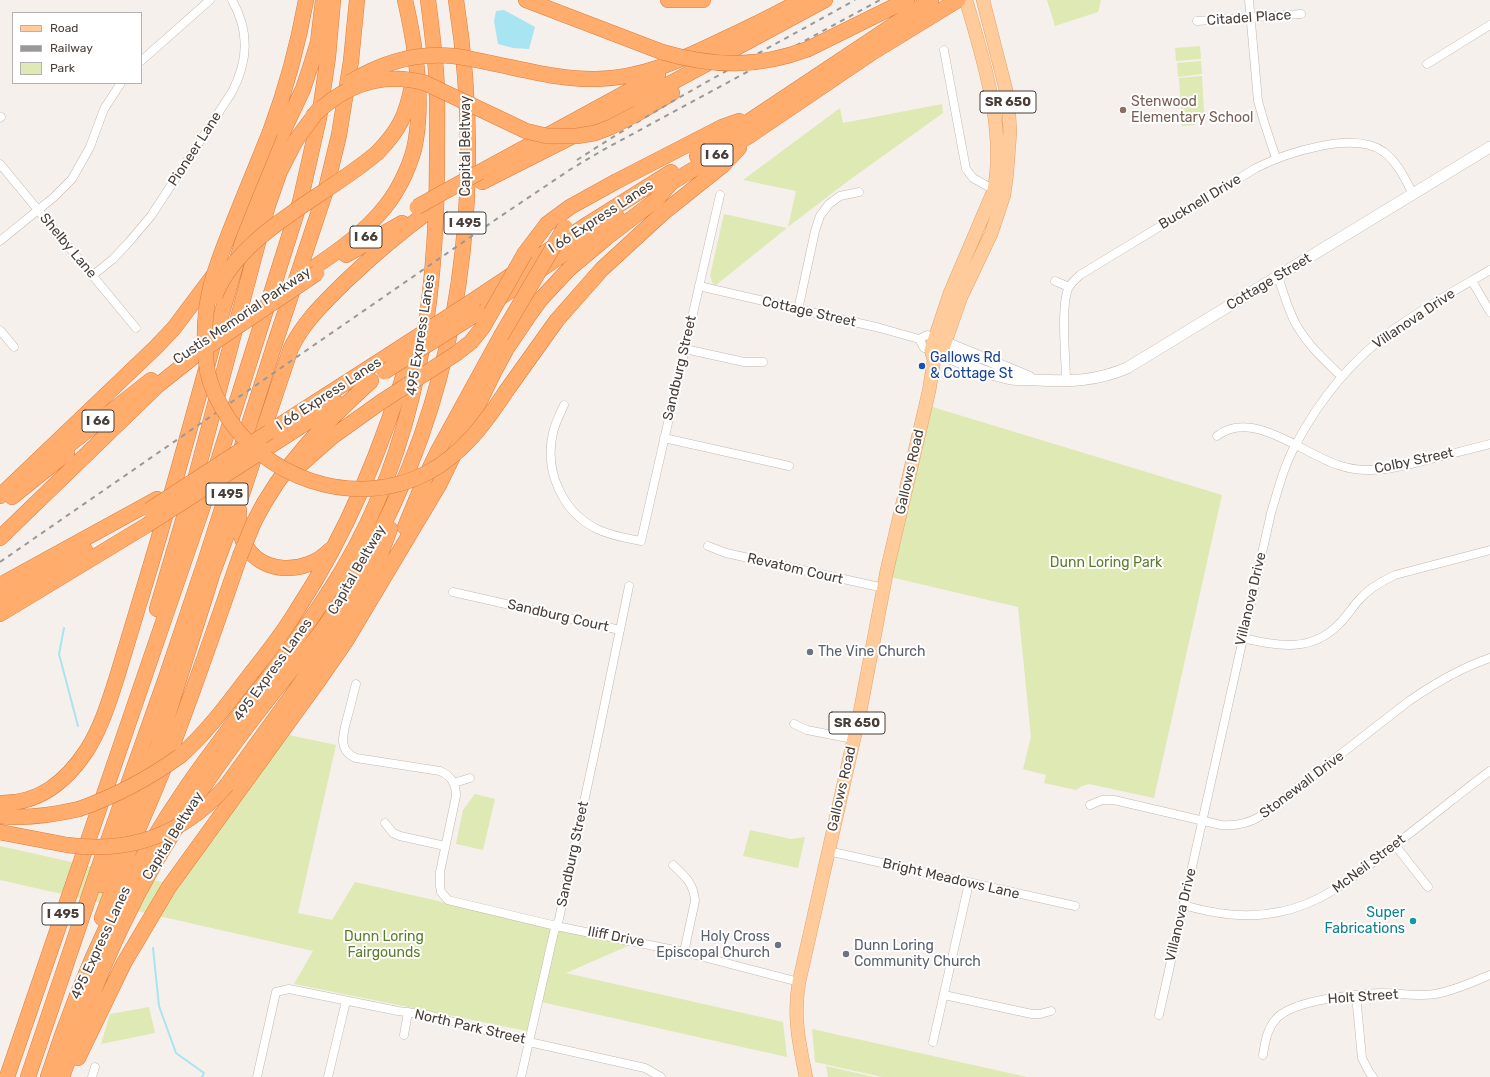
<!DOCTYPE html>
<html>
<head>
<meta charset="utf-8">
<style>
	body { margin:0 }
	#map { position:relative; width:1490px; height:1077px; overflow:hidden; background:#f5f0eb; font-family:Rubik,sans-serif }
	canvas { display:block }
	.legend { position:absolute; left:12px; top:12px; width:130px; height:72px; box-sizing:border-box; background:#fff; border:1px solid #b7b2af; margin:0; padding:5px 7px; list-style:none; font-size:12px; color:#4a3f38 }
	.legend li { display:flex; align-items:center; gap:8px; height:20px }
	.legend b { width:20px; border:1px solid #b7b2af }
</style>
</head>
<body>
<div id="map">
<canvas width="1490" height="1077"></canvas>
<ul class="legend">
<li><b style="height:5px;background:#ffcb9a"></b>Road</li>
<li><b style="height:5px;background:#999"></b>Railway</li>
<li><b style="height:11px;background:#dee9b4"></b>Park</li>
</ul>
</div>
<script>
const context = document.querySelector('canvas').getContext('2d');
context.lineJoin = 'round';
function paint(path, color) { context.fillStyle = color; context.fill(path, 'evenodd'); }
function trace(path, color, width, dash) { context.strokeStyle = color; context.lineWidth = width; context.lineCap = dash ? 'butt' : 'round'; context.setLineDash(dash || []); context.stroke(path); }
function label(font, color, halo, rows, align = 'center') {
  context.font = font + ' Rubik,sans-serif'; context.lineWidth = 4; context.setLineDash([]); context.textBaseline = 'middle'; context.strokeStyle = halo; context.fillStyle = color; for (const [text, x, y, turn = 0] of rows) {
    context.save(); context.translate(x, y); context.rotate((+turn || 0) * Math.PI / 180); context.textAlign = isNaN(turn) ? turn : align; if (halo) context.strokeText(text, 0, 0); context.fillText(text, 0, 0); context.restore();
  }
}
const green = new Path2D(`
	M1047 0H1101L1098 12 1055 26Z
	M1200 46 1201 59 1176 61 1175 48Z
	M1201 61 1202 74 1178 77 1177 63Z
	M1202 76 1204 113H1193L1194 125 1182 126 1179 78Z
	M942 104 943 113 848 181 788 227 796 191 743 180 840 108 843 123Z
	M724 214 787 228 716 285 713 284 710 276Z
	M926 405 1222 495 1154 798 1089 784 1082 786 1076 790 1044 783 1046 775 1023 769 1031 737 1018 607 886 576Z
	M289 735 336 745 298 913 332 920 355 882 630 945 566 973 783 1022 787 1057 537 1001 527 1031 294 984 313 951 0 880V846L175 885 184 868Z
	M475 794 495 799 483 850 456 844 463 810Z
	M750 830 791 839 805 837 798 868 743 856Z
	M149 1007 155 1033 101 1044 110 1014Z
	M812 1029 1027 1077H882L815 1062Z
	M826 1066 874 1077H828Z`);
const water = new Path2D(`
	M504 10 535 27 529 49 513 48 498 44 494 21 496 11Z`);
const stream = new Path2D(`
	M64 628 59 654 78 726
	M153 948 159 1006 176 1053 204 1073 202 1077`);
const minor = new Path2D(`
	M1249 0 1258 101 1264 122 1276 158
	M1197 21 1301 14
	M944 50 966 169 973 178 998 192
	M141 61 210 0
	M1427 64 1490 25
	M0 118 1 117
	M0 164 136 328
	M0 241 54 197 72 179 90 147 104 109 121 83
	M92 276 113 259 129 242 151 216 232 92C248 61 250 32 232 0
	M1278 277C1284 293 1288 311 1297 326 1309 346 1325 361 1342 377
	M1055 281 1069 287
	M1472 281 1490 312
	M699 286 880 328 919 339 927 335 934 338
	M798 310 815 231 820 216 829 204 840 196 859 192
	M0 330 14 347
	M919 339 924 348 931 350
	M685 349 744 362H763
	M1066 381C1066 360 1060 304 1069 287 1072 282 1076 279 1080 275L1256 168C1286 153 1354 130 1384 152 1398 163 1405 179 1413 194
	M564 405C560 414 555 423 553 433 544 470 562 512 597 529 611 536 626 538 641 541L720 195
	M1217 436C1252 408 1303 454 1338 465 1369 476 1400 467 1431 459 1450 454 1470 449 1490 444
	M664 438 789 466
	M708 546 726 553 884 588
	M453 592 620 630
	M1242 638C1279 646 1312 653 1340 623 1347 616 1352 608 1358 601 1368 589 1382 581 1395 575L1490 550
	M356 684C353 694 351 705 348 715 344 731 336 750 356 758L440 771C451 776 456 783 456 796L440 872V886L441 892 448 900 556 926 684 952 799 982
	M794 724 807 730 853 739
	M454 783 470 778
	M1090 805 1102 800H1114L1221 825C1238 826 1251 823 1265 813L1409 701C1435 683 1460 668 1490 658
	M385 823 393 833 400 836 445 846
	M1395 845 1428 887
	M828 851 1075 906
	M673 865C685 876 694 884 695 901L684 952
	M1183 905C1215 914 1246 919 1279 912 1322 904 1355 876 1389 850 1410 833 1431 817 1451 801 1464 791 1477 780 1490 771
	M944 995 1032 1014H1040L1051 1011
	M1356 995 1362 1058 1369 1072 1373 1077
	M1159 1015 1271 513C1278 490 1284 465 1296 444 1319 401 1350 362 1389 333 1421 309 1456 290 1490 270
	M404 1035 408 1012
	M933 1042 969 883
	M1263 1055C1265 1042 1267 1029 1276 1019 1292 1000 1356 994 1381 993 1399 993 1417 997 1435 994 1454 991 1472 982 1490 975
	M92 1077 95 1067
	M257 1077 276 992 289 989 398 1011 428 1015 529 1042 645 1068 661 1077
	M328 1077 346 1001
	M521 1077 554 932 559 919 596 746 629 586`);
const tertiary = new Path2D(`
	M937 339 1029 377
	M933 351C958 361 985 374 1012 379 1020 380 1029 379 1037 380 1069 382 1097 381 1127 368L1490 147`);
const primary = new Path2D(`
	M934 360 941 354 961 297 991 234 1004 195 1007 172 1010 132 1008 98 983 0
	M806 1077C799 1044 793 1015 799 982L860 712 887 570 929 391 934 360 931 350 950 293 994 190C1006 130 983 58 966 0`);
const motorway = new Path2D(`
	M526 0 662 52
	M668 0H703
	M808 49 907 0
	M486 62C522 69 560 80 597 79 641 78 679 61 718 42 746 29 775 15 802 0
	M638 113 672 93
	M270 132C286 89 298 45 306 0
	M378 152C399 130 406 116 412 86
	M697 156 931 0
	M480 172 658 75
	M482 182 571 137 825 0
	M664 187 749 136 873 52 958 0
	M252 206 280 138 303 89 311 65 318 42 323 0
	M525 253 547 224 570 207 617 181 722 127 739 121
	M346 255 402 223
	M316 266C341 249 366 231 385 207 399 190 413 161 416 139 423 95 415 43 405 0
	M477 298 588 224 671 172
	M478 313 617 217
	M507 390 557 320 602 269 663 213 722 166 739 148
	M269 432 389 355
	M264 450 337 403
	M55 456 151 380
	M298 467 332 437 381 402
	M0 496 156 347 174 328 213 276
	M12 497 67 453
	M239 510C238 521 239 531 243 541 260 576 306 575 330 550
	M254 522C282 465 325 423 371 381
	M405 527 426 476 438 451 501 336
	M0 538 157 386 196 355
	M0 585 157 499
	M0 601 85 550
	M157 609 195 480 268 205 280 171 296 140
	M0 614 147 525
	M180 756C207 732 227 705 249 676 266 655 283 633 297 610 350 529 386 439 412 347
	M227 785 343 625 365 587 375 569 390 529
	M0 803C39 804 66 782 87 750 101 728 109 702 117 677 124 653 132 628 139 604 181 469 214 332 256 197
	M0 816C27 819 53 815 79 809
	M0 832 67 845
	M102 885 126 831 158 746 213 572 241 497 291 348C304 321 324 303 345 282 373 255 402 231 433 208
	M102 918C122 862 148 810 169 755 194 689 217 623 240 556
	M78 1058 124 963 169 887 319 680 346 641 439 485 493 374 507 348 530 314 541 299 569 269 606 238 656 200 672 182
	M7 1077 215 471 300 202 319 118 328 57 333 0
	M28 1077 102 858 166 678 206 559 276 340 325 193 339 135 351 61 357 0
	M48 1077C81 974 126 874 188 785 239 712 298 645 343 569 417 444 437 302 437 159 437 130 438 100 436 71 434 47 431 23 428 0
	M62 1077C80 1027 98 976 121 928 142 883 167 840 195 799 219 763 245 728 272 694 292 669 312 646 330 619 355 579 379 537 398 494 467 341 482 165 456 0`);
const rail = new Path2D(`
	M577 160C667 101 762 52 855 0
	M0 562 498 218 571 169 603 150 880 0`);
const motorwayBridge = new Path2D(`
	M662 52C713 67 758 68 808 49
	M350 82C381 63 417 52 453 56 464 57 475 60 486 62
	M312 117C344 85 381 71 425 83L526 131 547 136H577L595 133 611 127 638 113
	M270 132C259 160 247 188 236 216 215 268 200 302 206 360 207 376 213 392 221 406 259 478 354 511 427 473 463 454 485 423 507 390
	M296 140 319 109
	M417 207 480 172
	M215 296C239 232 328 196 378 152
	M501 336 565 227
	M198 353 317 273
	M389 355 477 298
	M384 372 478 313
	M381 402 457 353 471 342 483 327 525 253
	M149 510 269 432
	M147 525 264 450
	M240 556 254 522
	M79 809C116 796 148 779 180 756
	M67 845C132 854 184 834 227 785`);
const markers = [
	[1123,110,4,"#8d6e63"],
	[922,366,4,"#1a4fb4"],
	[810,652,4,"#6b7280"],
	[1413,921,4,"#0f9aa8"],
	[778,945,4,"#6b7280"],
	[846,954,4,"#6b7280"]
];
const shields = [
	[1008,102,56],
	[717,155,32],
	[465,223,42],
	[366,237,32],
	[98,421,32],
	[227,494,42],
	[857,723,56],
	[63,914,42]
];
const shieldNames = [
	["SR 650",1008,102],
	["I 66",717,155],
	["I 495",465,223],
	["I 66",366,237],
	["I 66",98,421],
	["I 495",227,494],
	["SR 650",857,723],
	["I 495",63,914]
];
const streetNames = [
	["Citadel Place",1249,18,-4],
	["Capital Beltway",466,146,-90],
	["Pioneer Lane",195,149,-57],
	["Bucknell Drive",1200,202,-31],
	["I 66 Express Lanes",601,217,-33],
	["Shelby Lane",68,246,50],
	["Cottage Street",1269,282,-31],
	["Cottage Street",809,312,13],
	["Custis Memorial Parkway",242,316,-34],
	["Villanova Drive",1414,319,-34],
	["495 Express Lanes",421,335,-81],
	["Sandburg Street",680,368,-77],
	["I 66 Express Lanes",329,394,-33],
	["Colby Street",1414,461,-12],
	["Gallows Road",910,472,-77],
	["Revatom Court",795,569,13],
	["Capital Beltway",357,570,-60],
	["Villanova Drive",1251,599,-77],
	["Sandburg Court",558,616,13],
	["495 Express Lanes",273,670,-54],
	["Stonewall Drive",1302,785,-37],
	["Gallows Road",842,789,-77],
	["Capital Beltway",173,836,-58],
	["Sandburg Street",573,854,-78],
	["McNeil Street",1369,864,-37],
	["Bright Meadows Lane",951,879,13],
	["Villanova Drive",1181,915,-77],
	["Iliff Drive",616,937,11],
	["495 Express Lanes",101,943,-65],
	["Holt Street",1363,997,-4],
	["North Park Street",470,1027,13]
];
const educationNames = [
	["Stenwood",1131,102],
	["Elementary School",1131,118]
];
const transitNames = [
	["Gallows Rd",930,358],
	["& Cottage St",930,374]
];
const parkNames = [
	["Dunn Loring Park",1106,563],
	["Dunn Loring",384,937],
	["Fairgounds",384,953]
];
const worshipNames = [
	["The Vine Church",818,652],
	["Holy Cross",770,937,"right"],
	["Episcopal Church",770,953,"right"],
	["Dunn Loring",854,946],
	["Community Church",854,962]
];
const cultureNames = [
	["Super",1405,913],
	["Fabrications",1405,929]
];
paint(green, '#dee9b4');
paint(water, '#a8e4f2');
trace(stream, '#a8e4f2', 2);
trace(minor, '#c4b8b0', 9);
trace(tertiary, '#c4b8b0', 12);
trace(primary, '#e5a369', 14);
trace(motorway, '#df7d3b', 16);
trace(minor, '#fff', 8);
trace(tertiary, '#fff', 11);
trace(primary, '#ffcb9a', 13);
trace(motorway, '#ffac6d', 15);
trace(rail, '#999', 2, [5, 5]);
trace(motorwayBridge, '#df7d3b', 16, []);
trace(motorwayBridge, '#ffac6d', 15);
for (const [x, y, r, color] of markers) { const dot = new Path2D(); dot.arc(x, y, r, 0, 2 * Math.PI); context.fillStyle = color; context.fill(dot); trace(dot, '#fff', 1.5); }
for (const [x, y, w] of shields) { const box = new Path2D(); box.roundRect(x - w / 2, y - 11, w, 22, 3); context.fillStyle = '#fff'; context.fill(box); trace(box, '#4a3f38', 1); }
label('bold 13px', '#4a3f38', null, shieldNames);
label('14px', '#4a3f38', '#fff', streetNames);
label('14px', '#785e54', '#fff', educationNames, 'left');
label('14px', '#164399', '#fff', transitNames, 'left');
label('14px', '#5d7d2a', '#fff', parkNames);
label('14px', '#5b616d', '#fff', worshipNames, 'left');
label('14px', '#0d838f', '#fff', cultureNames, 'right');
</script>
</body>
</html>
